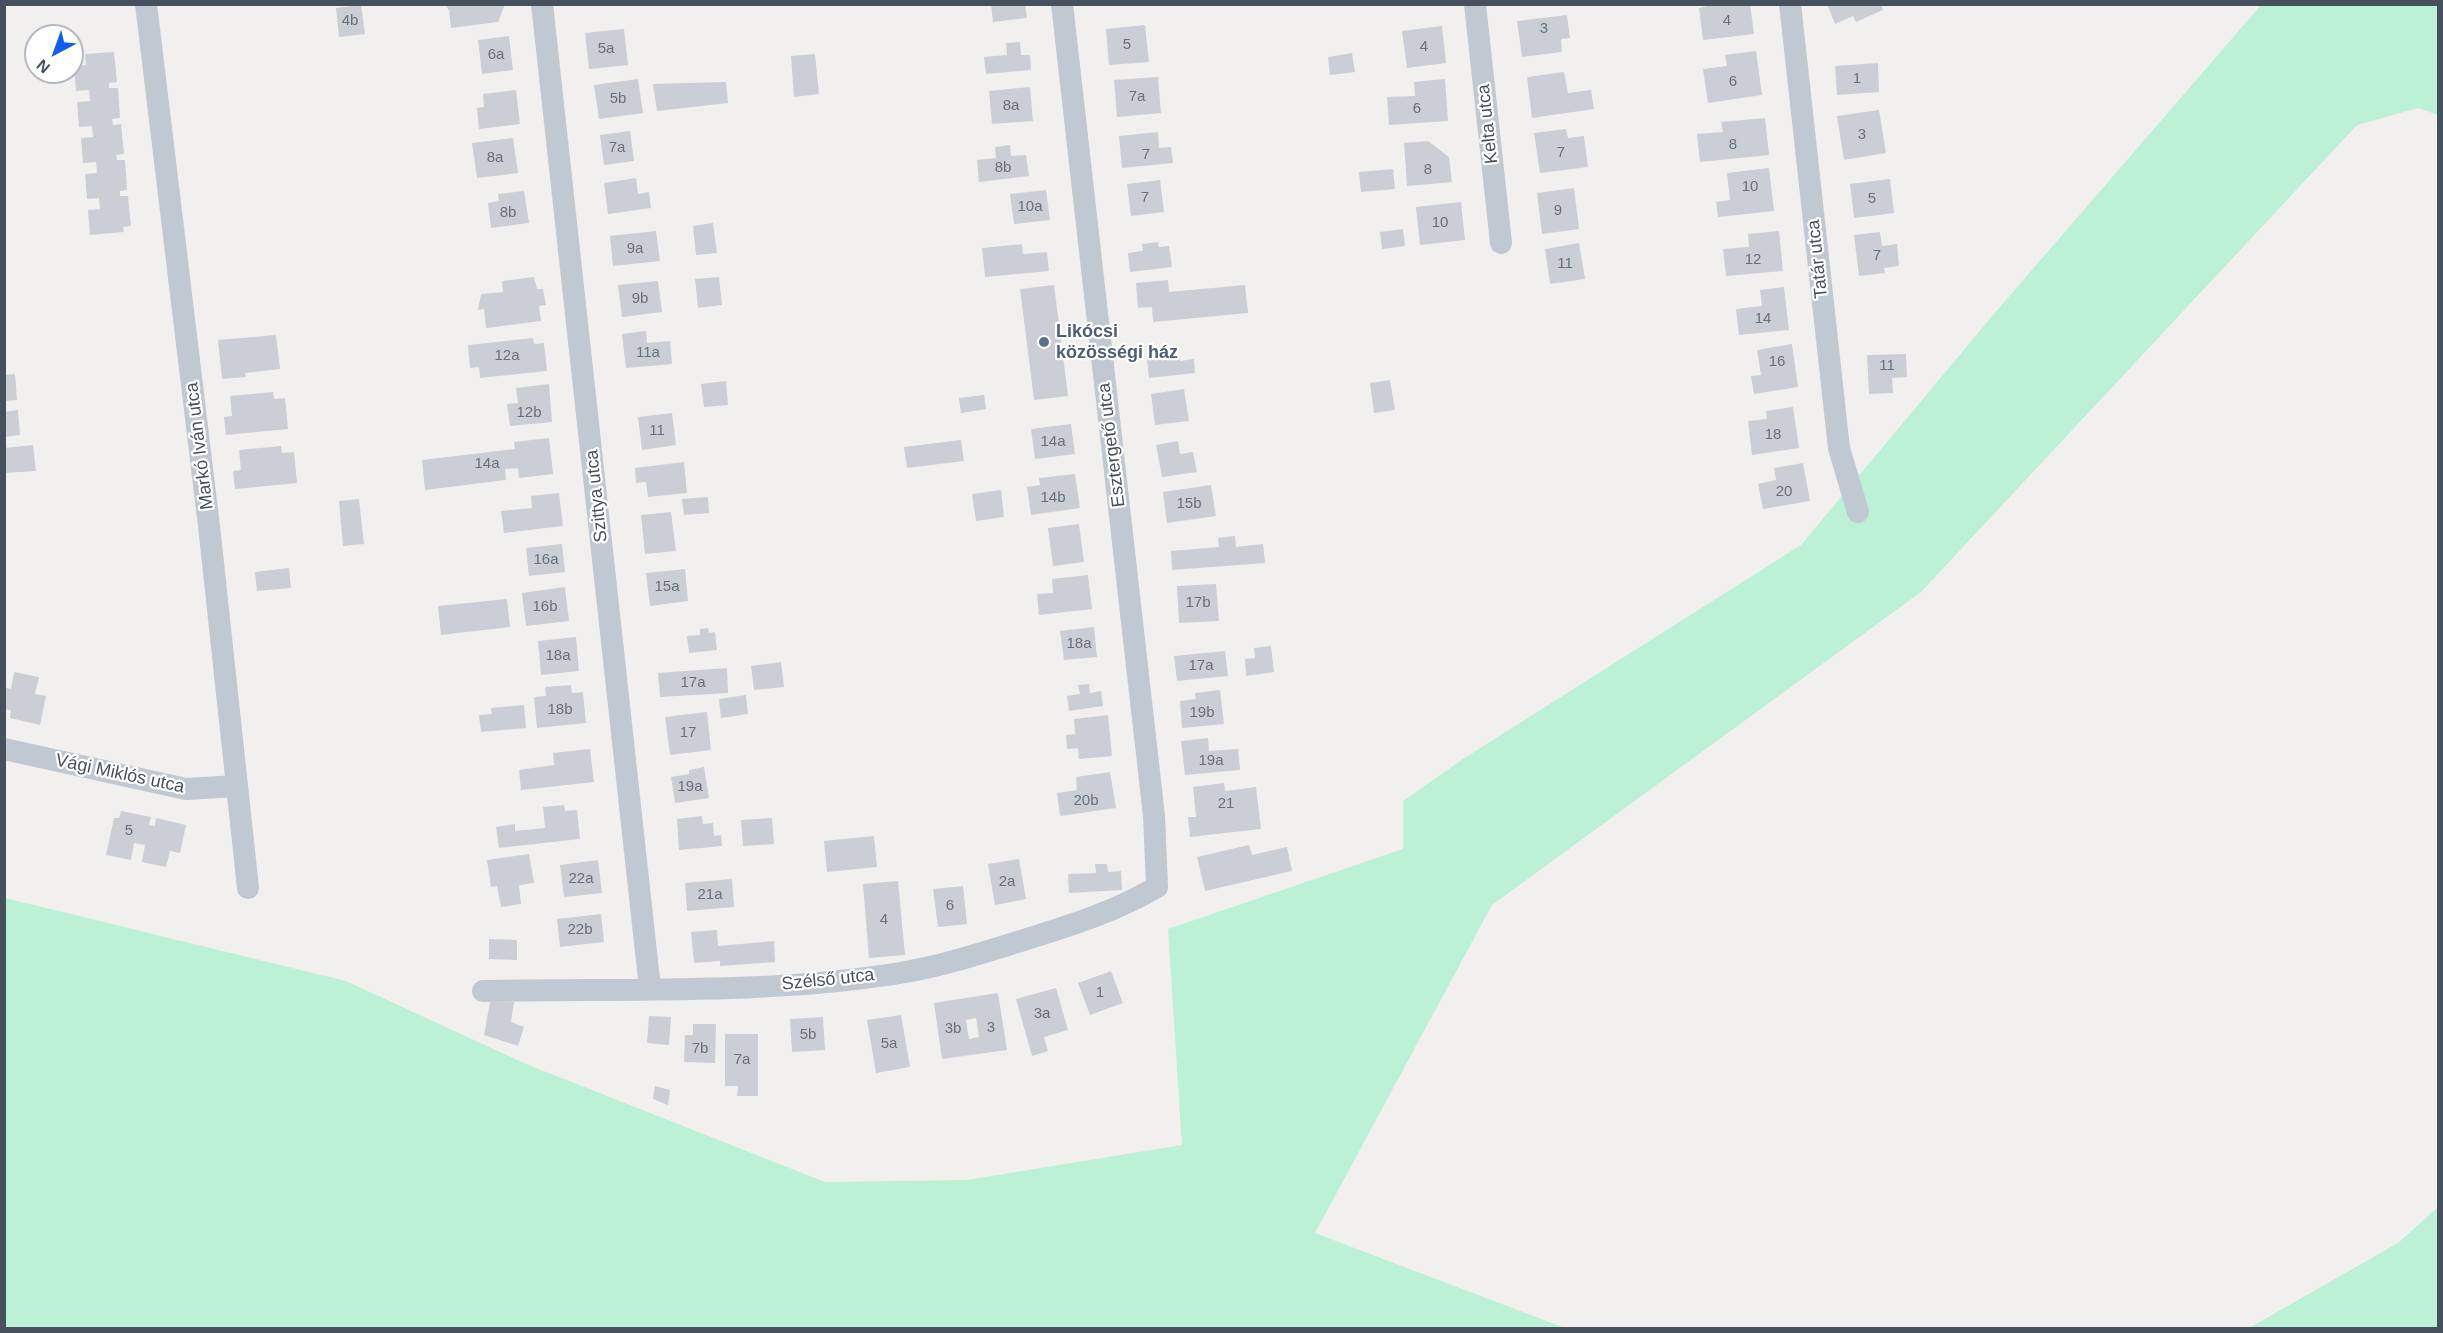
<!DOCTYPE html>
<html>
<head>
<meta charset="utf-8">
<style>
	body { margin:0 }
	#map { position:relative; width:2443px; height:1333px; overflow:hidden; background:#f2f0ef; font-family:Arial,sans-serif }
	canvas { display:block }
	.frame { position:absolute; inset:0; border:6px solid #47515e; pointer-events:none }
	.north { position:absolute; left:24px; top:24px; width:60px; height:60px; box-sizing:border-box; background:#fff; border:2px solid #b5b9bf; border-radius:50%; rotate:221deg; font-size:16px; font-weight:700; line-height:24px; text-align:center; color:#47515e }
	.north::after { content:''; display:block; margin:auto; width:21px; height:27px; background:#115eeb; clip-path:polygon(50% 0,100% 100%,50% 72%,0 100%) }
</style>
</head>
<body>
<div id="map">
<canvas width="2443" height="1333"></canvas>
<div class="frame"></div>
<div class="north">N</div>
</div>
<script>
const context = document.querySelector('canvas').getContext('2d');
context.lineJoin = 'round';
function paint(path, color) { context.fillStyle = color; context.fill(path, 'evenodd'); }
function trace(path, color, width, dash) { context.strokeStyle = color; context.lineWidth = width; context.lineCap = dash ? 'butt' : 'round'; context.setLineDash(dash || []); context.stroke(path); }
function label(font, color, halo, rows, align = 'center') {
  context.font = font + ' Arial,sans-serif'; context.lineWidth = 4.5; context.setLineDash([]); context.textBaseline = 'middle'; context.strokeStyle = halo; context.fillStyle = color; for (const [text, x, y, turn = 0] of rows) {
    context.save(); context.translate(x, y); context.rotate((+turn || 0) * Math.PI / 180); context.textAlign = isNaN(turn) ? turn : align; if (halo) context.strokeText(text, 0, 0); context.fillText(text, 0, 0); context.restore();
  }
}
const green = new Path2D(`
	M2434 4 2438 6V115L2418 108 2357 125 1921 592 1492 905 1315 1233 1565 1328H5V898L346 981 526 1064 825 1182 967 1180 1182 1145 1168 929 1403 849V801L1466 757 1801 545 1993 315 2261 5Z
	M2438 1207V1328H2249L2398 1243Z`);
const building = new Path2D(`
	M445 4H505L498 22 451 28 449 10Z
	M991 4H1025L1027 18 993 22Z
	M1717 4H1750L1754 34 1703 40 1699 8Z
	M1827 4H1881L1883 10 1856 22 1853 16 1835 24Z
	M361 5 365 34 339 37 336 8Z
	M1567 15 1570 38 1561 39 1562 52 1522 57 1517 21Z
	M1145 25 1149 62 1109 65 1106 29Z
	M1442 26 1446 63 1407 68 1402 31Z
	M624 29 628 65 589 69 585 33Z
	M509 36 513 70 482 74 478 40Z
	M1020 42 1021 55H1030L1031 70 986 74 984 57 1007 55 1006 43Z
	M1756 51 1762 95 1708 103 1703 69 1727 66 1725 55Z
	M114 52 117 82 109 83V88H118L120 118 112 119 113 125 121 124 124 154 116 155 117 160H125L127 190 120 191V196H128L131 226 123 227 124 232 90 235 88 210 100 209 99 198 87 199 85 174 97 173 96 162 83 163 81 138 93 137 92 126 79 127 77 102 90 101 89 90 76 91 74 66 86 65 85 54Z
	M1352 53 1355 72 1330 75 1328 57Z
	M815 54 819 94 794 97 791 56Z
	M1878 63 1879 92 1837 95 1835 66Z
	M1564 72 1568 93 1591 90 1594 109 1532 118 1527 77Z
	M1158 77 1161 113 1117 117 1114 80Z
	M638 79 643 113 599 119 594 85Z
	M1445 79 1448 121 1389 125 1387 97 1415 96 1414 82Z
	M726 82 728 103 657 111 653 84Z
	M1030 87 1033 121 992 124 989 91Z
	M516 90 520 124 479 129 477 108 484 107 483 94Z
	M1879 110 1886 153 1844 160 1837 116Z
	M1765 118 1769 155 1700 162 1697 134 1723 132 1721 122Z
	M1566 129 1568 138 1584 136 1588 167 1540 173 1534 133Z
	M630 131 634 161 604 165 600 135Z
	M1158 132 1159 148 1171 147 1173 163 1122 168 1119 136Z
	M513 138 518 173 477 178 472 143Z
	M1428 141 1449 157 1452 182 1407 186 1404 143Z
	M1010 145 1011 156 1026 155 1029 176 979 182 977 160 996 158 995 147Z
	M1769 168 1774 211 1718 217 1716 202 1730 200 1727 173Z
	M1393 169 1395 189 1361 192 1359 172Z
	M636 178 638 194 649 192 651 208 608 214 604 183Z
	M1890 179 1894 213 1854 218 1850 184Z
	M1160 180 1164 212 1131 216 1127 184Z
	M1574 188 1579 229 1542 234 1537 193Z
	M1046 190 1050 220 1014 224 1010 194Z
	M524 191 529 223 491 228 488 203 499 201 498 194Z
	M1461 202 1465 240 1420 245 1416 207Z
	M713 223 717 253 696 255 693 226Z
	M1403 229 1405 246 1382 249 1380 232Z
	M656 231 660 261 613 266 610 236Z
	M1779 231 1783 271 1726 276 1723 249 1749 247 1748 234Z
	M1880 232 1882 246 1897 244 1899 266 1884 268 1885 273 1859 276 1854 235Z
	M1158 242 1159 247 1169 246 1172 267 1130 272 1128 253 1143 251 1142 244Z
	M1579 243 1585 279 1550 284 1545 249Z
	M1022 244 1023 254 1047 252 1049 271 985 277 982 248Z
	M534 277 537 289H543L546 305 539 306 541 321 486 328 484 309 478 310 481 294 503 292 502 281Z
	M719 277 722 305 698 308 695 279Z
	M1168 280 1169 292 1245 285 1248 313 1153 322 1152 307 1138 308 1136 283Z
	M658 281 662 312 622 317 618 285Z
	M1054 285 1068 396 1034 400 1020 289Z
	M1784 287 1789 330 1739 335 1736 309 1762 306 1760 290Z
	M646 331 647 343 670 341 672 364 626 368 622 334Z
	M276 335 280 369 245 373 246 377 222 379 218 340Z
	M533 338 534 344 544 343 547 371 480 378 479 367 470 368 468 345Z
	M1792 344 1798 387 1754 394 1751 376 1761 375 1757 350Z
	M1906 354 1907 377 1892 378 1893 393 1869 394 1867 355Z
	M1180 355V361L1194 359 1195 373 1149 378 1147 359Z
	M15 374 17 400 4 401V375Z
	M1390 380 1395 410 1374 413 1370 383Z
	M726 381 728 405 704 407 701 384Z
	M549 384 552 422 510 426 507 404 518 403 516 388Z
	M1184 389 1189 421 1155 425 1151 394Z
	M273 392 274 399 285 398 288 429 226 435 224 417 232 416 230 396Z
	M984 395 986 409 961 413 959 398Z
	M1793 407 1799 448 1752 455 1748 421 1767 419 1766 411Z
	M18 410 20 435 4 437V412Z
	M672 413 676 445 642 450 638 417Z
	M1071 424 1075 454 1035 459 1031 429Z
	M549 438 553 474 519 478 518 468 505 469 506 480 425 490 422 460 515 449 514 442Z
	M961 440 964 461 907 468 904 447Z
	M1178 441 1180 454 1193 452 1197 472 1162 477 1156 445Z
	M33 445 36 471 4 473V448Z
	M281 446 282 453 294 452 297 483 235 489 233 471 241 470 239 450Z
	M684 462 687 493 648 497 646 482 636 483 635 468Z
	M1803 463 1810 501 1763 509 1758 484 1776 480 1774 468Z
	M1075 474 1080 508 1031 515 1027 487 1040 485 1039 478Z
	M1211 485 1216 516 1167 523 1163 492Z
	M1001 490 1004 517 976 521 972 494Z
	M559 493 563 526 504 533 501 511 532 508 531 496Z
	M708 497 709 513 684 515 682 499Z
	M359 499 364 544 343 546 339 501Z
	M671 512 676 551 645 554 641 515Z
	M1079 524 1084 562 1053 566 1048 528Z
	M1235 536 1236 547 1263 544 1265 563 1172 570 1171 551 1219 547 1218 538Z
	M562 544 565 572 529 576 526 548Z
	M289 568 291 588 257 591 255 572Z
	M685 569 688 601 650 606 646 573Z
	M1088 575 1092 609 1039 615 1037 594 1053 593 1052 579Z
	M1216 584 1219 621 1179 623 1177 586Z
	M565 587 569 621 526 626 522 593Z
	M507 599 510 627 441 635 438 606Z
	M1094 627 1097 657 1064 660 1060 631Z
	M708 628 709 633 715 632 717 650 689 653 687 636 700 635V629Z
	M576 637 579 671 541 675 538 641Z
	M1271 646 1274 672 1246 676 1245 659 1255 658 1254 648Z
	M1225 651 1228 676 1177 681 1174 656Z
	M781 662 784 687 754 690 751 666Z
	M727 668 728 693 660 697 658 673Z
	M14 672 39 677 35 694 46 696 40 725 10 718 11 710 4 709V687L11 689Z
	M1089 684 1090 693 1101 691 1103 706 1069 711 1067 696 1080 694 1078 685Z
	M571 685 572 693 583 692 586 723 537 728 534 697 546 696 545 687Z
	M1220 690 1224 724 1182 728 1180 701 1196 699 1195 693Z
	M746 695 748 714 721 718 719 699Z
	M524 705 526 728 481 732 479 715 492 714 491 708Z
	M707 712 711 750 670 755 665 717Z
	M1108 715 1112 756 1079 759 1078 748 1067 749 1066 735 1075 734 1074 719Z
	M1208 738 1209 751 1238 749 1240 770 1185 775 1181 741Z
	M590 749 594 782 521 790 519 770 554 765 553 753Z
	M704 767 709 798 675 803 671 777 689 774V770Z
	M1110 772 1116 808 1060 816 1057 793 1077 790 1076 777Z
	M1224 783 1225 791 1256 787 1261 829 1190 837 1188 817H1196L1193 787Z
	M564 805 565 811 577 810 580 839 499 848 496 827 515 824V831L545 828 543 807Z
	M121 811 151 817 149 825 155 826 156 818 186 825 180 853 170 851 166 867 142 862 145 845 134 843 131 860 106 855 114 818H119Z
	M702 816 703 824 713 823 714 836 721 835 722 846 679 850 677 819Z
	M772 818 774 844 743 846 741 820Z
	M874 836 877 867 827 872 824 841Z
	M1249 845 1252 855 1287 847 1292 871 1205 891 1197 857Z
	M529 854 534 883 519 885 521 904 501 907 497 886 491 887 487 860Z
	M1019 859 1026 899 995 905 988 864Z
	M598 860 602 893 564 897 560 865Z
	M1095 864H1107L1108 872 1121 871 1122 890 1069 893 1068 874 1096 873Z
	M732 879 734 907 687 911 685 883Z
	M898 881 905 955 869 958 863 884Z
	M963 886 967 924 938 927 933 889Z
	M601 914 604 942 560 947 557 919Z
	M717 930 718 946 774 941 775 962 720 966V961L694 963 691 932Z
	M489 939 517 940V960L489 959Z
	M1111 971 1123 1003 1090 1015 1078 983Z
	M1056 988 1068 1030 1044 1037 1048 1051 1032 1056 1016 999Z
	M998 993 1007 1050 942 1059 934 1003ZM976 1018 979 1037 969 1039 966 1020Z
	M490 1002H514L511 1022 524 1027 518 1046 484 1035Z
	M901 1015 910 1067 876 1073 867 1020Z
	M649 1016 671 1017 669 1045 647 1043Z
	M823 1017 825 1050 792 1052 790 1019Z
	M693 1024H716L715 1063 684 1062 685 1035H693Z
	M725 1034H758V1096H737L738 1086H725Z
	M655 1086 670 1090 668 1105 653 1099Z`);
const minor = new Path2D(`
	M146 4 209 526 248 888
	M542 4 650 988
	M1475 4 1501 243
	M1790 4 1839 448 1858 512
	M4 749 186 789 237 786
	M483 991C622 988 763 995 900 973 943 966 985 952 1027 939 1072 925 1116 911 1157 887L1154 816 1062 4`);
const markers = [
	[1044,342,6,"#5c6f8a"]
];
const numberNames = [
	["4b",350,21],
	["4",1727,21],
	["3",1544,29],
	["5",1127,45],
	["4",1424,47],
	["5a",606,49],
	["6a",496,55],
	["1",1857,79],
	["6",1733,82],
	["7a",1137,97],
	["5b",618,99],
	["8a",1011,106],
	["6",1417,109],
	["3",1862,135],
	["8",1733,145],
	["7a",617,148],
	["7",1561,153],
	["7",1146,155],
	["8a",495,158],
	["8b",1003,168],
	["8",1428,170],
	["10",1750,187],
	["7",1145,198],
	["5",1872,199],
	["10a",1030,207],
	["9",1558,211],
	["8b",508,213],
	["10",1440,223],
	["9a",635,249],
	["7",1877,256],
	["12",1753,260],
	["11",1565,264],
	["9b",640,299],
	["14",1763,319],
	["11a",648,353],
	["12a",507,356],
	["16",1777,362],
	["11",1887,366],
	["12b",529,413],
	["11",657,431],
	["18",1773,435],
	["14a",1053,442],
	["14a",487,464],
	["20",1784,492],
	["14b",1053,498],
	["15b",1189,504],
	["16a",546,560],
	["15a",667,587],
	["17b",1198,603],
	["16b",545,607],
	["18a",1079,644],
	["18a",558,656],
	["17a",1201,666],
	["17a",693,683],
	["18b",560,710],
	["19b",1202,713],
	["17",688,733],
	["19a",1211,761],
	["19a",690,787],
	["20b",1086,801],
	["21",1226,804],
	["5",129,831],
	["22a",581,879],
	["2a",1007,882],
	["21a",710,895],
	["6",950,906],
	["4",884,920],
	["22b",580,930],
	["1",1100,993],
	["3a",1042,1014],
	["3",991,1028],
	["3b",953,1029],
	["5b",808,1035],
	["5a",889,1044],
	["7b",700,1049],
	["7a",742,1060]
];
const streetNames = [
	["Kelta utca",1488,124,-96],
	["Tatár utca",1818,259,-96],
	["Esztergető utca",1112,445,-97],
	["Markó Iván utca",200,446,-97],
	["Szittya utca",597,496,-96],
	["Vági Miklós utca",120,774,12],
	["Szélső utca",828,980,-6]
];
const serviceNames = [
	["Likócsi",1056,332],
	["közösségi ház",1056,353]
];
paint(green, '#bcf1d5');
paint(building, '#cbced5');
trace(minor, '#c0c9d2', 22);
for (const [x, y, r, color] of markers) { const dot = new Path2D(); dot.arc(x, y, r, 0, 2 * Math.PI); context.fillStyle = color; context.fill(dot); trace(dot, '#fff', 2); }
label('15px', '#68707c', null, numberNames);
label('18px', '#47515e', '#fff', streetNames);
label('bold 18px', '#4e5e75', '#fff', serviceNames, 'left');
</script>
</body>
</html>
